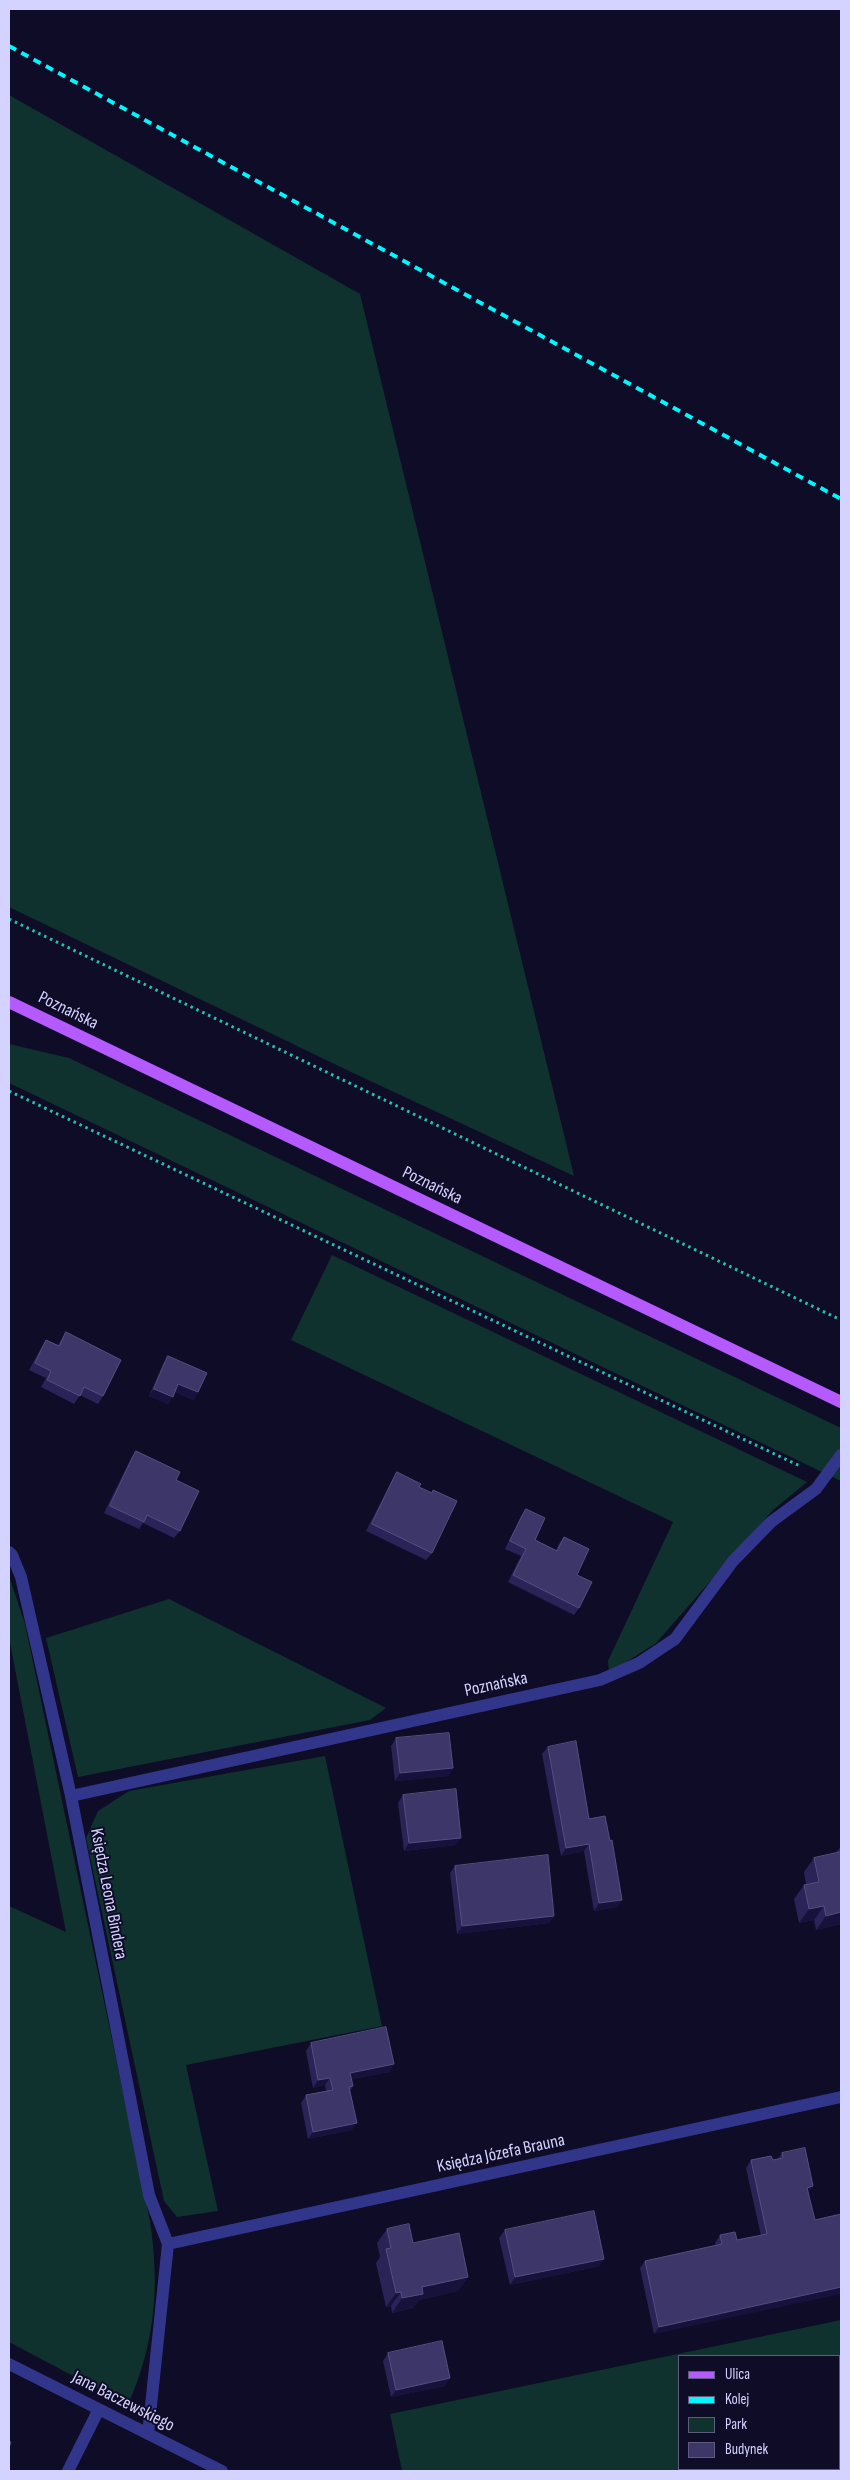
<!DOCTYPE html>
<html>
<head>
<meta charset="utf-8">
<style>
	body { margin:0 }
	#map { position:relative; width:850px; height:2480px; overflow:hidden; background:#0f0c27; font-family:"Sofia Sans Condensed",sans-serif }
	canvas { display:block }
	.frame { position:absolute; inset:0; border:10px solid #d4d3ff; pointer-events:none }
	.legend { position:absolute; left:678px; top:2355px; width:162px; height:115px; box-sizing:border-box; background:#0f0c27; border:1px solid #5e5c7d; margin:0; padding:6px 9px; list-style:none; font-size:15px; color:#d4d3ff }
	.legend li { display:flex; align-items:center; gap:10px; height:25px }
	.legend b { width:25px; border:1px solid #5e5c7d }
</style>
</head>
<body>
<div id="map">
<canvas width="850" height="2480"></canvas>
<div class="frame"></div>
<ul class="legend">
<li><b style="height:6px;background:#b55aff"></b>Ulica</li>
<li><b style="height:6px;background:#00f7fe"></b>Kolej</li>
<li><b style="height:14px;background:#0f322e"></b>Park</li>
<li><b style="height:14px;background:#3c3669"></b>Budynek</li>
</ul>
</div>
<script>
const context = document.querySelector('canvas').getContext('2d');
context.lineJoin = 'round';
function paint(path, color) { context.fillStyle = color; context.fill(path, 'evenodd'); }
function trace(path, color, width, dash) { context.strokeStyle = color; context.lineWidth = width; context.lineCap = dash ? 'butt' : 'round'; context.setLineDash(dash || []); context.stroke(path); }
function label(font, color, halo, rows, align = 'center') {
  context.font = font + ' "Sofia Sans Condensed",sans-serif'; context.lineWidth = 4; context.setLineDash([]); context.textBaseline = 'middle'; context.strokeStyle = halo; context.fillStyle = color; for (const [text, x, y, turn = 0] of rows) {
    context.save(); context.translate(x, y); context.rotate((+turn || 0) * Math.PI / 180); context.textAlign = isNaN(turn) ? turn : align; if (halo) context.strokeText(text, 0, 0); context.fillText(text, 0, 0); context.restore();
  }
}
const green = new Path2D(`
	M9 95 360 294 574 1176 351 1072 9 907Z
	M9 1044 69 1058 841 1428V1481L9 1083Z
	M332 1255 807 1482 773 1510 656 1643 609 1673 608 1661 673 1522 291 1340Z
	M9 1576 25 1624 150 2221C160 2287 155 2343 128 2405L9 2342V1906L66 1932 9 1638Z
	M169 1599 386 1708 370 1720 78 1777 46 1638Z
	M325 1756 382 2026 186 2065 218 2211 177 2217 164 2201 86 1838 98 1811 129 1791Z
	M841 2320V2471H402L390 2414ZM679 2356H839V2469H679Z`);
const path = new Path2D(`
	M9 919 841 1320
	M9 1091 800 1466`);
const minor = new Path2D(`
	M9 1552 12 1555 21 1577 71 1796 149 2195 168 2244 148 2434
	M71 1796 600 1680 639 1663 675 1639 733 1561 771 1522 816 1489 841 1455
	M168 2244 841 2097
	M9 2364 222 2471
	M68 2471 99 2409`);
const major = new Path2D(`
	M9 1002 841 1402`);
const rail = new Path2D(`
	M9 46 841 499`);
const wall = new Path2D(`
	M66 1332 103 1396 98 1404 80 1395 74 1404 41 1387 46 1378 29 1370 41 1348 46 1340 58 1345Z
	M168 1356 198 1392 193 1400 175 1392 168 1404 149 1396 163 1364Z
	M136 1451 176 1480 180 1531 174 1538 143 1523 139 1529 104 1513 131 1458Z
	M397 1472 419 1487 432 1553 426 1560 366 1531 392 1480Z
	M526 1509 535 1540 556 1550 559 1544 564 1537 577 1575 579 1608 574 1615 508 1582 521 1556 505 1549 521 1516Z
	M396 1738 453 1768 448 1776 395 1781 391 1746Z
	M548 1747 589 1819 622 1900 617 1907 594 1911 584 1851 561 1856 542 1754Z
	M403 1795 456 1845 404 1851 398 1803Z
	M841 1846V1924L816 1930 814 1920 799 1923 794 1899 804 1885 806 1884 804 1872 814 1858 836 1853Z
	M455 1866 554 1916 549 1923 457 1934 450 1873Z
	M311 2043 394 2064 389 2072 352 2079 353 2086 350 2091 352 2130 308 2139 301 2103 306 2095 326 2091 325 2085 313 2088 306 2051Z
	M782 2153 808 2193 815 2220 654 2334 640 2268 645 2261 716 2246 715 2243 720 2235 737 2240 761 2236 746 2168 751 2160H773L778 2159Z
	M387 2229 413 2243 468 2277 458 2291 419 2300 413 2308 392 2313 391 2306 386 2307 376 2263 380 2257 377 2243Z
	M505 2230 604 2259 599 2266 510 2285 499 2238Z
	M388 2353 445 2386 391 2397 383 2361Z`);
const shadedWall = new Path2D(`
	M178 1384 198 1392 193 1400 173 1391Z
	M154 1389 173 1397 168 1404 149 1396Z
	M453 1768 448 1776 395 1781 400 1773Z
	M461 1838 456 1845 404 1851 409 1843Z
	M589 1844 584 1851 561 1856 566 1848Z
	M622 1900 617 1907 594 1911 599 1903Z
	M824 1906 814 1920 799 1923 809 1909Z
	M841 1912V1924L816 1930 826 1916Z
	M554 1916 549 1923 457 1934 462 1926Z
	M394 2064 389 2072 345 2080 350 2073Z
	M330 2078 325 2085 313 2088 318 2080Z
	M357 2123 352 2130 308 2139 313 2132Z
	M813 2186 808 2194 807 2188Z
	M604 2259 599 2266 510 2285 515 2277Z
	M468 2277 458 2291 419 2300 413 2308 392 2313 402 2298 422 2287Z
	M841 2287V2294L654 2334 659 2327Z
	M401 2292 391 2306 386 2307 396 2293Z
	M450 2378 445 2386 391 2397 396 2390Z`);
const building = new Path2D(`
	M66 1332 121 1360 103 1396 84 1387 80 1396 47 1380 51 1371 35 1363 46 1340 59 1346Z
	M168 1356 207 1373 198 1392 178 1384 173 1397 154 1389Z
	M136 1451 180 1472 176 1480 199 1491 180 1531 147 1515 144 1522 110 1506Z
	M397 1472 421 1484 419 1487 432 1493 433 1490 457 1501 432 1553 372 1524Z
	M526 1509 545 1518 535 1540 557 1551 564 1537 589 1549 577 1575 592 1582 579 1608 513 1575 526 1549 510 1541Z
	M449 1733 453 1768 400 1773 396 1738Z
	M576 1741 589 1819 605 1816 610 1841 612 1840 622 1900 599 1903 589 1844 566 1848 548 1747Z
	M456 1789 461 1838 409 1843 403 1795Z
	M841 1852V1912L826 1916 824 1906 809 1909 804 1885 819 1882 814 1858Z
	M548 1855 554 1916 462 1926 455 1866Z
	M386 2027 394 2064 350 2073 353 2086 349 2087 357 2123 313 2132 306 2095 333 2090 330 2078 318 2080 311 2043Z
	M805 2148 813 2186 807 2188 815 2220 841 2214V2287L659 2327 645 2261 722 2244 720 2235 735 2232 737 2240 767 2234 751 2160 771 2156 773 2160 783 2158 782 2153Z
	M594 2211 604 2259 515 2277 505 2230Z
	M409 2224 413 2243 459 2233 468 2277 422 2287 423 2294 402 2298 401 2292 396 2293 386 2249 391 2248 387 2229Z
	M442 2341 450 2378 396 2390 388 2353Z
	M9 2441 11 2442 9 2448Z`);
const streetNames = [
	["Poznańska",68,1011,26],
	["Poznańska",432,1186,26],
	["Poznańska",496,1685,-12],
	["Księdza Leona Bindera",108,1894,79],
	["Księdza Józefa Brauna",501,2154,-12],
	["Jana Baczewskiego",123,2402,27]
];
paint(green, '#0f322e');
trace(path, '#22c4ae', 3, [2.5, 4]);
trace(minor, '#32368b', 12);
trace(major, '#b55aff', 12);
trace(rail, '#00f7fe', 4, [8, 6]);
paint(wall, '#2a2357');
paint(shadedWall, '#17123c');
paint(building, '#3c3669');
trace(building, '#544f80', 1);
label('18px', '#d4d3ff', '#0f0c27', streetNames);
</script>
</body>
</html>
